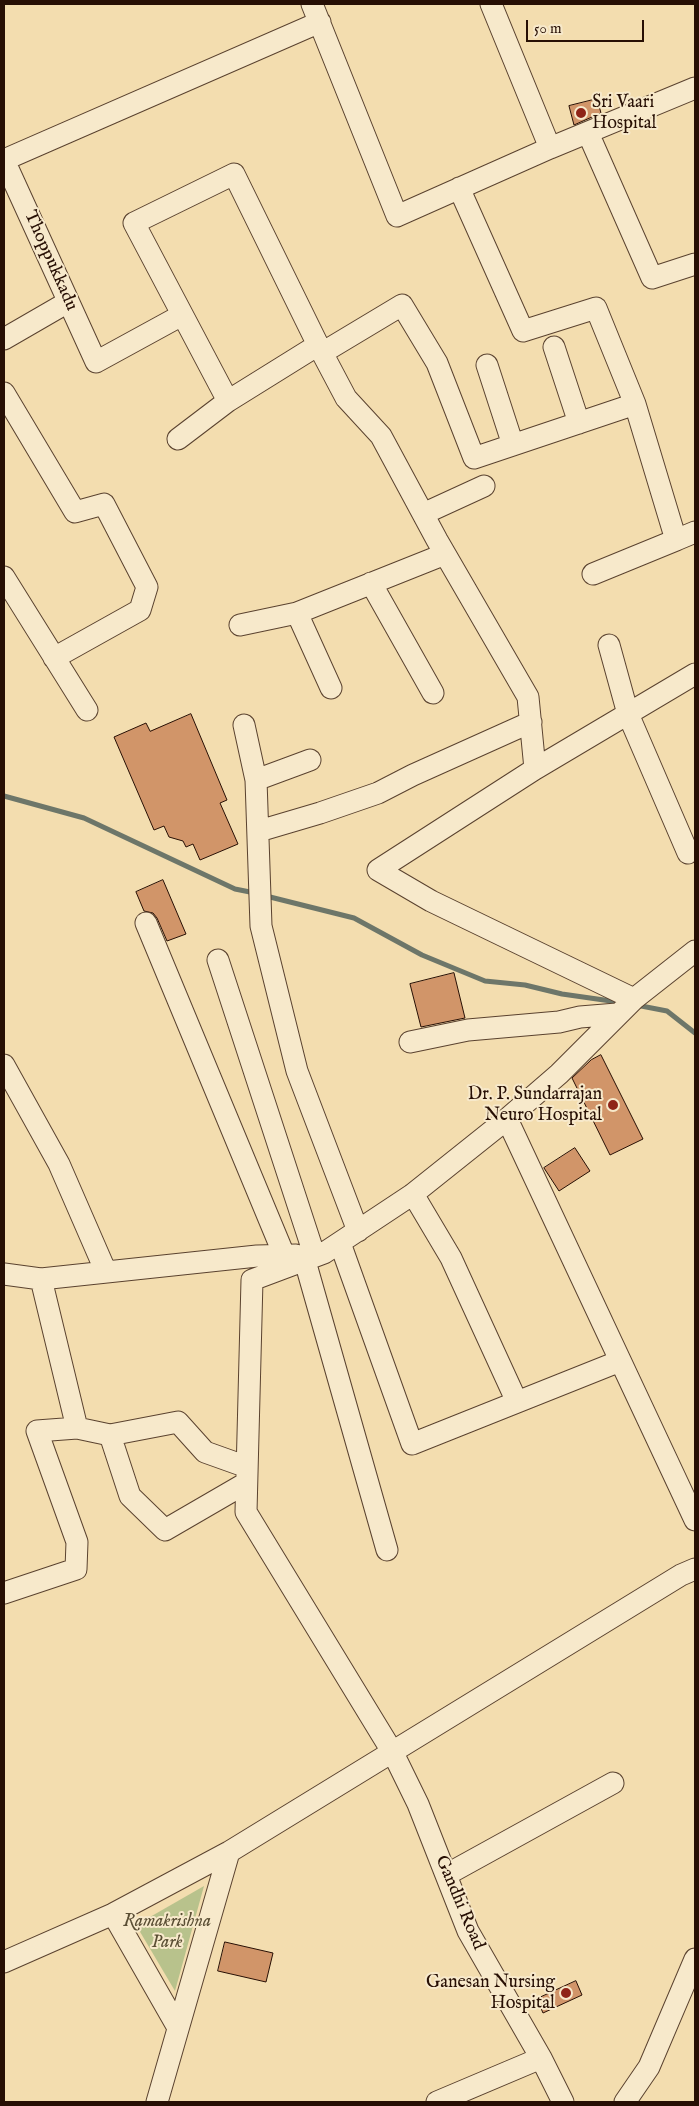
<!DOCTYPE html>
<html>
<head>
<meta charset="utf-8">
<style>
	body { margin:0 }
	#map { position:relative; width:699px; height:2106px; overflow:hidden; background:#f3ddaf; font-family:"IM FELL English",serif }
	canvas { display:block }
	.frame { position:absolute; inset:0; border:5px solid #270f04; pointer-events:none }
	.scale { position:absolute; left:526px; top:20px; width:118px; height:22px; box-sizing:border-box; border:2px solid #270f04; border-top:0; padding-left:6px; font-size:15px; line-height:18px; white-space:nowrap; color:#270f04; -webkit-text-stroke:4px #f7e9cb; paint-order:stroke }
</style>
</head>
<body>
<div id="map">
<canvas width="699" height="2106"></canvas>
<div class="frame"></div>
<div class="scale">50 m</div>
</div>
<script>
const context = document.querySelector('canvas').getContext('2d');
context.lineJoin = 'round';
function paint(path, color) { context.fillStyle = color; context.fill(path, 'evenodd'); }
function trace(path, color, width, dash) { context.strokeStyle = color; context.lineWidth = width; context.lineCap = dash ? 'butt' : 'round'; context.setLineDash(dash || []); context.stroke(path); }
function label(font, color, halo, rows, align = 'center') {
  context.font = font + ' "IM FELL English",serif'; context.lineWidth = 4; context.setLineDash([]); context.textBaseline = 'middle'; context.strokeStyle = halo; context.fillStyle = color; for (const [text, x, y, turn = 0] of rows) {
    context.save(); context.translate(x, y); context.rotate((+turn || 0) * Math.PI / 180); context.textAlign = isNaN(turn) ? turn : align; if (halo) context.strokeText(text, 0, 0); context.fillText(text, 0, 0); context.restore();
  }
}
const green = new Path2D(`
	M204 1886 175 1991 136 1925Z`);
const stream = new Path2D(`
	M4 796 84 818 235 889 255 893
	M266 896 354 918 422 955 485 981 525 985 562 994 618 1002
	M636 1005 667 1011 695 1033`);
const building = new Path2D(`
	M597 99 601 113 574 125 569 106Z
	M191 714 227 800 220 803 238 844 200 860 193 844 186 847 183 841 169 837 164 826 154 830 114 737 146 723 150 731Z
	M163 880 186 934 167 941 157 918 153 913 144 911 136 892Z
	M454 973 465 1018 421 1027 410 984Z
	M601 1055 643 1139 610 1155 572 1078 591 1060Z
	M575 1148 590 1171 559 1191 544 1168Z
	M225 1942 273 1953 266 1982 218 1971Z
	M576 1981 582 1995 543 2013 537 1999Z`);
const minor = new Path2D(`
	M312 4 397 216 550 148 695 88
	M491 4 550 148
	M588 133 652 278 695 264
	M4 160 320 22
	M4 160 96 362 182 315
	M459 188 523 331 596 308 635 404
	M4 339 68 302
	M554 347 579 423
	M322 353 402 305 437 363 474 458 635 404 676 540 695 532
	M487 365 513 445
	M4 393 75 512 104 504 147 587 140 610 54 658
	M228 401 134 223 234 174 318 345 346 398 381 436 437 540 528 697 535 769 695 674
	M178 439 228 401 318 345
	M423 514 484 486
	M593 574 676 540
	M4 577 87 710
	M371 583 433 693
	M297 613 331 688
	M240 625 297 613 445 554
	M609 645 628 714 688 853
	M244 725 256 780 261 926 297 1071 358 1231
	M535 769 378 870 431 901 634 999
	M256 780 310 760
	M259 831 320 813 378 793 413 775 531 722
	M146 923 284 1255
	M218 960 314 1254
	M410 1042 468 1030 559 1022 580 1017 617 1014
	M4 1065 59 1164 106 1272
	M507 1119 695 1520
	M413 1194 451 1258 517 1402
	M340 1243 412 1444 620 1361
	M305 1261 387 1550
	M4 1274 41 1279 257 1256 296 1255
	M41 1279 77 1428
	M110 1435 130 1496 165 1530 246 1483
	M4 1593 76 1569 77 1542 37 1431 77 1428 110 1435 178 1422 205 1452 247 1467
	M446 1875 613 1783
	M113 1914 177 2026
	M4 1962 113 1914 229 1852 681 1575 695 1569
	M157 2102 229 1852
	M437 2102 541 2058
	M563 2102 541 2058 468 1931 418 1804 393 1753 246 1512 252 1280 324 1253 413 1194 507 1119 559 1074 634 999 695 951
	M625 2102 649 2067 695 1959`);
const markers = [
	[581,113,6,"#8f2418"],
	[613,1105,6,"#8f2418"],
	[566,1993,6,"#8f2418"]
];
const poiNames = [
	["Sri Vaari",592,103,"left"],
	["Hospital",592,124,"left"],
	["Dr. P. Sundarrajan",602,1095],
	["Neuro Hospital",602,1116],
	["Ganesan Nursing",555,1983],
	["Hospital",555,2004]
];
const streetNames = [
	["Thoppukkadu",50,261,66],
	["Gandhi Road",459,1903,67]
];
const parkNames = [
	["Ramakrishna",167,1922],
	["Park",167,1943]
];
paint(green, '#b8c28c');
trace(stream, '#6d7669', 5);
paint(building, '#d19569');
trace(building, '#270f04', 1);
trace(minor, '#5a422f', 23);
trace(minor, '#f7e9cb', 21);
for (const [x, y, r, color] of markers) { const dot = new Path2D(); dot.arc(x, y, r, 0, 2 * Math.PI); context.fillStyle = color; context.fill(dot); trace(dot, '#f7e9cb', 2); }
label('18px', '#270f04', '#f7e9cb', poiNames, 'right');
label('18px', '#270f04', '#f7e9cb', streetNames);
label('italic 18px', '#5a4e34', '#f7e9cb', parkNames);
</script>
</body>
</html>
